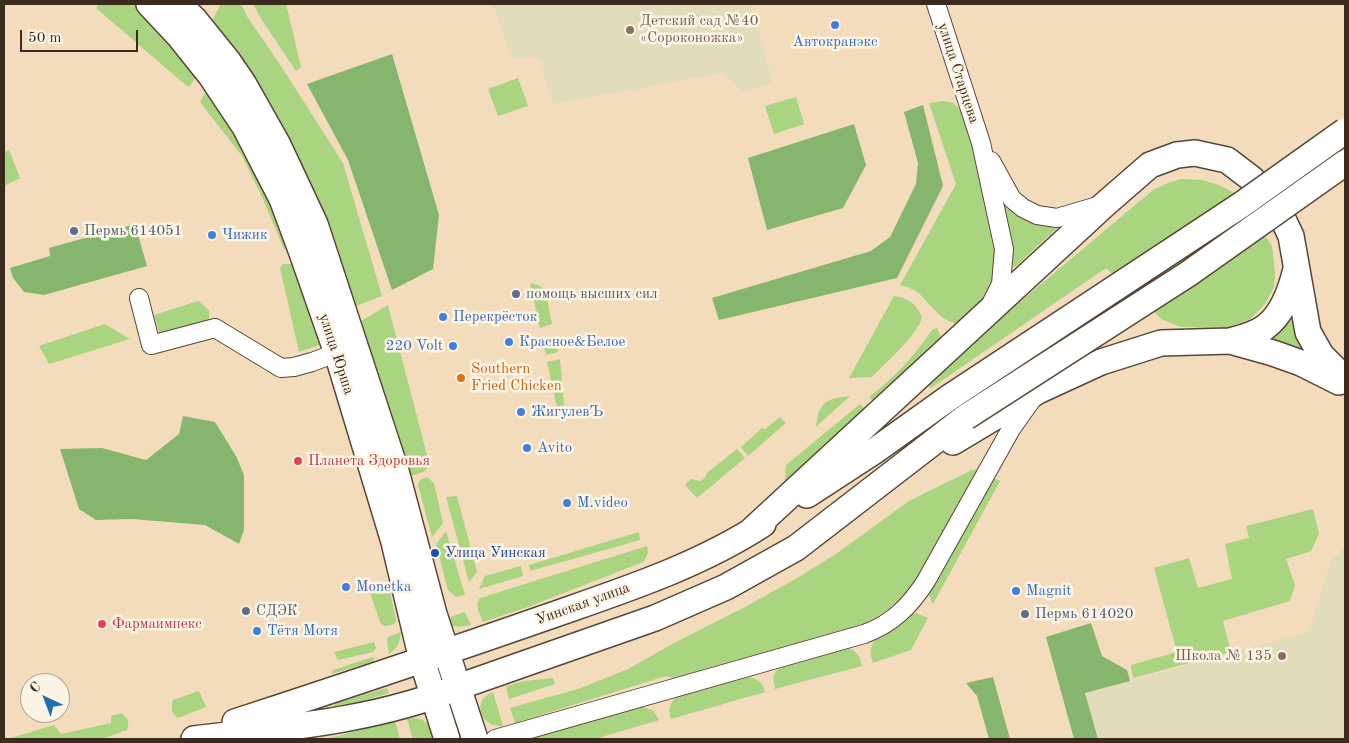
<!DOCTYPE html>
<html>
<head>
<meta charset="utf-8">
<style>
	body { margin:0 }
	#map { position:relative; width:1349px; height:743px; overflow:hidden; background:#f3dcbc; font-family:"Old Standard TT",serif }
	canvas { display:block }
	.frame { position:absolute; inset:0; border:5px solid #3b2a1e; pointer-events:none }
	.north { position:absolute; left:20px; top:673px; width:50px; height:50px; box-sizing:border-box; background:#fcf5e5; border:1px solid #afa495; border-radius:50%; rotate:317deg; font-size:14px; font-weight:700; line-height:20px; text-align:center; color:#3b2a1e }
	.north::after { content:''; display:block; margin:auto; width:18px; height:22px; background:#1f6fb2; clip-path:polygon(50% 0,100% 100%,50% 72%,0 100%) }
	.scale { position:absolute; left:20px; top:30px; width:118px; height:22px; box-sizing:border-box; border:2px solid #3b2a1e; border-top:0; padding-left:6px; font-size:15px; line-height:18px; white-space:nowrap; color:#3b2a1e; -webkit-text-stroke:4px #fcf5e5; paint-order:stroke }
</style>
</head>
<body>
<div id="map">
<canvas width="1349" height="743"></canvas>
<div class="frame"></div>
<div class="north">С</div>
<div class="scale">50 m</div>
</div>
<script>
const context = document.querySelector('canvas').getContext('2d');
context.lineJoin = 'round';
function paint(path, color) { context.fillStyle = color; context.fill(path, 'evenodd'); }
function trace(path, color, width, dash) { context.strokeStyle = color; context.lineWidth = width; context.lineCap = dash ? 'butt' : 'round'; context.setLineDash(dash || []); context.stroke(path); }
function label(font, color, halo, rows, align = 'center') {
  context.font = font + ' "Old Standard TT",serif'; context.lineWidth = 5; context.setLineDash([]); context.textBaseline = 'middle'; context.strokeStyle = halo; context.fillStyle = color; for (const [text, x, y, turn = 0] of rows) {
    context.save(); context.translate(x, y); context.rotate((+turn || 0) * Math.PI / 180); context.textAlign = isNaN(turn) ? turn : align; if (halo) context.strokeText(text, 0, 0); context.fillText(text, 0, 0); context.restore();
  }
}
const built = new Path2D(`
	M493 4H750L773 83 744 92 723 73 554 104 538 57 512 59Z
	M1345 547V739H1098L1085 693 1309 632 1331 561Z`);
const green = new Path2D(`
	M99 4H134L141 9 198 74 189 87 182 82 96 8Z
	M221 4H241L248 18 279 63 343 163 382 296 353 307 312 187 284 130 213 25V19Z
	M253 4H286L301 67 296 71 260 17Z
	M518 78 528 106 498 116 488 89Z
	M207 90 261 170 287 248 284 249 262 197 242 156 200 102Z
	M796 97 804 124 774 134 765 106Z
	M943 101 954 103 963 113 999 245 998 272 985 298 958 323C938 323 928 297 912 289 908 287 904 286 900 285L956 184 929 103Z
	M9 150 20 178 4 186V153Z
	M1181 179 1203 180 1221 186 1236 194 1272 246 1275 273 1274 287 1265 304 1250 319 1226 328 1181 327 1163 320 1106 268 931 388 928 386 1009 311 1153 190 1168 183Z
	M1001 199 1022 217 1057 228 1015 267 1012 266Z
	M283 264H298L322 344 299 352 280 268Z
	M530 283 538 285 545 290 552 324 540 328Z
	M894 296C909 298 917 304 922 318 914 339 888 360 872 377L849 378Z
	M198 301 209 310V321L160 335 154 315Z
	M388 305 428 459 427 469 423 472 411 476 396 447 358 323Z
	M1294 305 1310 352 1254 342Z
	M105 324 130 339 49 364 39 346Z
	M937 328 941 337 937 344 877 405 869 397C893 379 915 355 932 330Z
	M555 337 558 352 546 355 542 341Z
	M560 359 564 405 557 407 547 362Z
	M850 396 816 427C819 401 826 399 850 396Z
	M860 404 868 412 785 481 786 465Z
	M780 417 786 423 748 456 741 447 762 428 765 429Z
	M737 449 745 458 697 498 685 485 691 479 700 481 704 479 707 473Z
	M979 469C957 509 922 586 886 611 860 629 822 637 793 646 754 657 715 668 676 679L666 676 515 723 510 708 581 688 628 669 676 642 747 606 797 578 836 554 909 501 972 470Z
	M990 476 1000 481 933 604 929 596 931 589Z
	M427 477 434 483 443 523 432 537 418 485 420 480Z
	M457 496 477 572 469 582 446 497Z
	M1313 509 1319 534 1311 551 1286 559 1295 585 1290 601 1223 621 1231 652 1133 678 1131 665 1177 652 1154 568 1189 558 1198 588 1232 579 1225 544 1249 538 1246 526Z
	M446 531 465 595 456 597 448 590 436 545Z
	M639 532 640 540 530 571 529 565Z
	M647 546C649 553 647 557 643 562L528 607 483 622C480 614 474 605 480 598Z
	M521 566 523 576 479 589 485 576Z
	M389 586 396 620 395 624 386 626 382 625 380 622 370 593Z
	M465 612 471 625C460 627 451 629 444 619Z
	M916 613 928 618 911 650 873 663C871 656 869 650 873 643 877 634 906 616 916 613Z
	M401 632C400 642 397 649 389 654L387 640 388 637Z
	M374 642 376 648 373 652 338 660 334 652Z
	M848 648C857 651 860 656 862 666L775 689 773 677 777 670 785 665Z
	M373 657 374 659 373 662 331 674 333 670Z
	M749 677C758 679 763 683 765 692L671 719C668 710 669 703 677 697Z
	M553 678 555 684 509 699 506 686 524 681Z
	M387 688 389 693 337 708 334 706 336 703Z
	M199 691 206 707 178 718C171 713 171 708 173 700Z
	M493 692 503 726C480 728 471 700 493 692Z
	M643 707 654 711 659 720 595 739H529L636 708Z
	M121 713C128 718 130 722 127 730L102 739H7L54 725 61 734 111 723V716Z
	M414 718 421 719 431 726 434 739H413L407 719Z
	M395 721 400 739H326Z`);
const forest = new Path2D(`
	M392 54 439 215 433 269 392 290 348 160 307 84Z
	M923 105 943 186 897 278 719 320 712 298 871 251 890 237 916 184 918 163 904 112Z
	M854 124 866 165 843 208 767 230 748 158Z
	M135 224 147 266 44 295 24 292 13 278 10 268 50 256 49 248Z
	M183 416 215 422 236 456 244 475V530L239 544 205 525 132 519 96 520 79 509 60 449 102 448 146 460 179 434Z
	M1091 623 1102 656 1127 670 1130 681 1085 693 1098 739H1074L1046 637Z
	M993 677 1010 739H989L977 696 966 683Z`);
const street = new Path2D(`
	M936 4 981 143 1004 249 1001 284 991 304
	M991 161 1012 199 1023 208 1037 215 1057 218 1101 205
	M139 298 151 345 215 328 281 368 294 367 312 362 347 349
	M495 739 864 634C892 624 910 606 926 581L1011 429 1033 398`);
const secondary = new Path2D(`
	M149 4 179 36 211 76 245 127 282 199 302 253 337 353 394 542 422 660 447 739
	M179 4 195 20 228 61 243 83 278 145 315 224 396 471 434 614 475 739
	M1230 341C1241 338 1254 335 1264 328 1283 315 1291 290 1296 269
	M953 442 1038 391 1101 362 1161 343 1230 341 1273 353 1301 363 1339 382
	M807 495 873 452 950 397
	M750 532 1104 205 1150 165 1177 155 1195 153 1227 160 1252 179 1281 215 1291 236 1308 332 1321 355 1345 379
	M235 722C339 688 444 653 547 617 621 591 697 567 763 524
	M194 739C281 728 376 721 458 687L655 618 726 587 796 548 966 417`);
const secondaryBridge = new Path2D(`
	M950 397 1241 205 1345 131
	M966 417 1188 274 1345 163`);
const markers = [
	[835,25,5,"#3f7fe0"],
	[630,30,5,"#8d6e63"],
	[74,231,5,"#5c6f8a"],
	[212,235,5,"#3f7fe0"],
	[516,294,5,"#5c6f8a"],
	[443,317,5,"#3f7fe0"],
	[509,342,5,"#3f7fe0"],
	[453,346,5,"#3f7fe0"],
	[461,378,5,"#e8710a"],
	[521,412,5,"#3f7fe0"],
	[527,448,5,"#3f7fe0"],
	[298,461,5,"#e0444e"],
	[567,503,5,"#3f7fe0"],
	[435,553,5,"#1a4fb4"],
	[346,587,5,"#3f7fe0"],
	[1016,591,5,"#3f7fe0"],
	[246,611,5,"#5c6f8a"],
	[1025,614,5,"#5c6f8a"],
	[102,624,5,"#e0444e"],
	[257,631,5,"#3f7fe0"],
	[1282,656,5,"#8d6e63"]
];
const educationNames = [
	["Детский сад №40",640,21],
	["«Сороконожка»",640,38],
	["Школа № 135",1272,656,"right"]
];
const shopNames = [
	["Автокранэкс",835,42,"center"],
	["Чижик",222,235],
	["Перекрёсток",453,317],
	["Красное&Белое",519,342],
	["220 Volt",443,346,"right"],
	["ЖигулевЪ",531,412],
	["Avito",537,448],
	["M.video",577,503],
	["Monetka",356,587],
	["Magnit",1026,591],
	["Тётя Мотя",267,631]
];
const streetNames = [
	["улица Старцева",958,73,72],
	["улица Юрша",336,354,72],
	["Уинская улица",583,604,-20]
];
const serviceNames = [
	["Пермь 614051",84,231],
	["помощь высших сил",526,294],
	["СДЭК",256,611],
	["Пермь 614020",1035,614]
];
const foodNames = [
	["Southern",471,369],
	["Fried Chicken",471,386]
];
const healthNames = [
	["Планета Здоровья",308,461],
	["Фармаимпекс",112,624]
];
const transitNames = [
	["Улица Уинская",445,553]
];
paint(built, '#e1dcba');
paint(green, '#a9d480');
paint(forest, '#86b66e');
trace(street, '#574536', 20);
trace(secondary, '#574536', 28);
trace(street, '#fff', 18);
trace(secondary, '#fff', 25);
trace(secondaryBridge, '#574536', 28, []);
trace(secondaryBridge, '#fff', 25);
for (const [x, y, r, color] of markers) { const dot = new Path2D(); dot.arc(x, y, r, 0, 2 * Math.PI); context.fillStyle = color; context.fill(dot); trace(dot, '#fcf5e5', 2); }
label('15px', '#785e54', '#fcf5e5', educationNames, 'left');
label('15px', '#366cbe', '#fcf5e5', shopNames, 'left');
label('15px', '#3b2a1e', '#fcf5e5', streetNames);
label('15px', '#4e5e75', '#fcf5e5', serviceNames, 'left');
label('15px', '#c56008', '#fcf5e5', foodNames, 'left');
label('15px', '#be3a42', '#fcf5e5', healthNames, 'left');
label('15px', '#164399', '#fcf5e5', transitNames, 'left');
</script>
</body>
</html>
